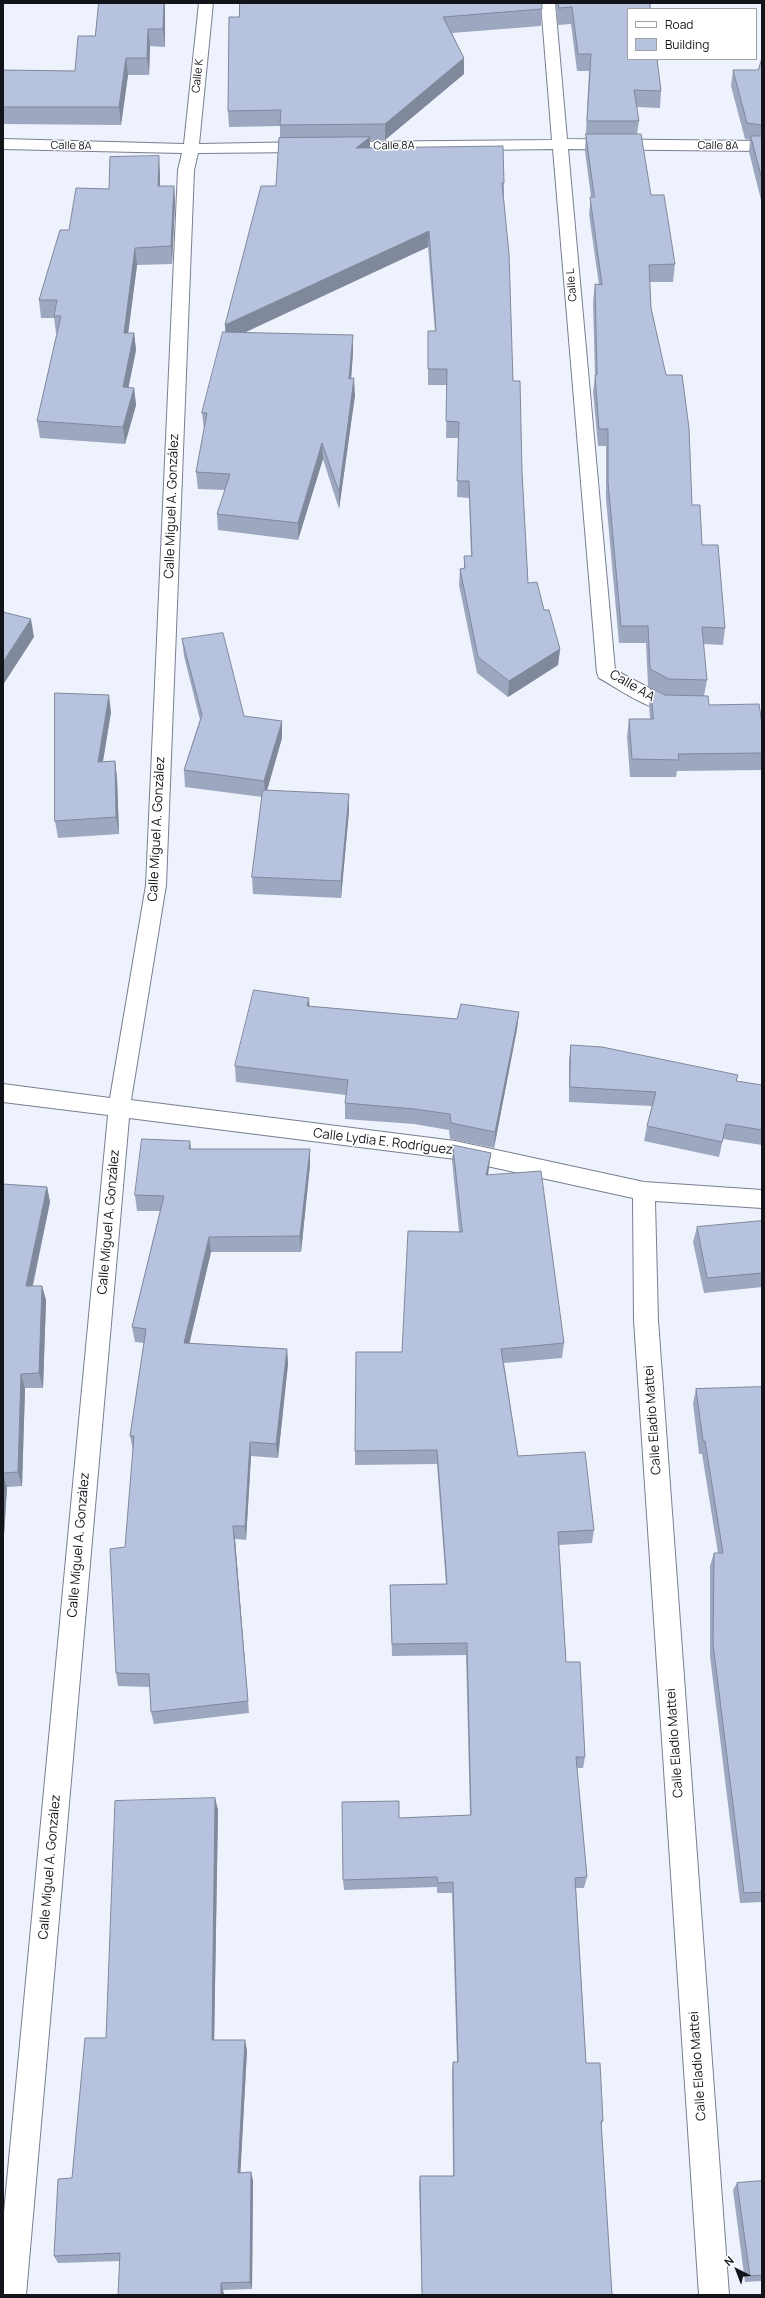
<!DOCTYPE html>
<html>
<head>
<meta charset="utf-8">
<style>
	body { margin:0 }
	#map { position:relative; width:765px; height:2298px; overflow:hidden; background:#edf2fd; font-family:Manrope,sans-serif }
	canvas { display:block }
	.frame { position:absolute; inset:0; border:4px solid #12141a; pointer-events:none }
	.legend { position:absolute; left:627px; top:8px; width:130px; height:52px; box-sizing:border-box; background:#fff; border:1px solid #a0a1a3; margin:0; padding:5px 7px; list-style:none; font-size:12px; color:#12141a }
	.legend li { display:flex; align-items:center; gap:8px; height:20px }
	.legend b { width:20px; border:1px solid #a0a1a3 }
	.north { position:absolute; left:717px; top:2250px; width:40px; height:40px; -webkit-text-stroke:3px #fff; paint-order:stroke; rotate:318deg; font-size:11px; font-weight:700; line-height:16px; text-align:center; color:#12141a }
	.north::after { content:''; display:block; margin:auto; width:14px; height:18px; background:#12141a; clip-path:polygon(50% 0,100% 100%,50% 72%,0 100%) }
</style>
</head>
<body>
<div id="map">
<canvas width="765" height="2298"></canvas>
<div class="frame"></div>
<ul class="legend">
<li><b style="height:5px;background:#fff"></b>Road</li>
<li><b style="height:11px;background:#b7c2de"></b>Building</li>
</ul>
<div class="north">N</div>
</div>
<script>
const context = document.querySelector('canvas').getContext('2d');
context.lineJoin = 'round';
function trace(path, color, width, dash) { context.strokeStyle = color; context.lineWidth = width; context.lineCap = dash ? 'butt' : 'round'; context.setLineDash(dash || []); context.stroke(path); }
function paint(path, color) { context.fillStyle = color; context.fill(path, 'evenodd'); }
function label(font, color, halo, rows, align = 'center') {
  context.font = font + ' Manrope,sans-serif'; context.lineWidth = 3; context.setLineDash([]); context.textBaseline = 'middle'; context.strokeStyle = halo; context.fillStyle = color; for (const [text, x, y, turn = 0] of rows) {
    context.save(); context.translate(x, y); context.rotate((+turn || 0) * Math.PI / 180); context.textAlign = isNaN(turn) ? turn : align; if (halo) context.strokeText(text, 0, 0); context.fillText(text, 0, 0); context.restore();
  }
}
const minor = new Path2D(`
	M199 3H213L199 144 309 142 314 144 317 147 314 150 309 152 198 153 194 170 166 885 131 1100 455 1141 644 1182 762 1190V1208L655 1201 658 1320 729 2295H699L634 1320 633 1198 455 1159 129 1118 26 2295H3V2223L108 1115 3 1102V1084L110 1098 146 885 178 170 182 153 3 149V139L184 144Z
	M541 3H555L567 139 762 141V151L568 149 615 670 666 697 686 699 689 704 686 709C656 718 625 692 599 678L597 673 553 149 341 152 336 150 333 147 336 144 341 142 552 140Z`);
const wall = new Path2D(`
	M99 3H165V47L150 46 149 75H128L121 125 3 124V70L75 71 95 36Z
	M555 3H650L661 91 660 108 636 107 639 121 637 134 651 195 675 264 673 282H650L651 308 692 505 702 545 725 628 723 645 703 644 707 680 704 696 709 705 762 724V770L677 771 676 777H630L627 737 629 719H650L649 705 651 688 666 695 648 686 646 643H619L606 499V446H598L593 392 595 376 593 302 595 284 599 285 589 214 591 197 585 151 589 71H577L571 24 558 25Z
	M542 9 541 26 452 33 464 58V74L385 140 370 141V148L504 183V200L513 381 522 472 528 583 544 610 560 649 558 665 508 697 477 673 459 585 460 569 464 568V556H471L469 498 457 497 459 438H446L447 385H428V331H435L428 247 244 333 353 352 351 378 355 395 339 509 323 459 298 540 218 530 217 514 225 490 198 489 196 472 204 429 202 413 226 333 225 325 276 186 280 138V126L229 127 228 111 239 17Z
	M762 58V204L749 152 750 140 745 139 731 86 733 70H758Z
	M160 173V186H174L175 203 172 264 137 265 128 333H134L136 350 128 388H134L136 405 125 444 40 438 37 421 57 333H56L54 318H41L39 300 69 230 109 189Z
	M182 639 244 716 282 738 267 791 349 794V811L341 898 253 894 252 877 262 797 185 787 184 770 200 720 184 656Z
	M111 712 103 761H115L117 778 119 834 58 838 55 821Z
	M309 998V1006L457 1019 519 1012 517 1029 494 1148 450 1139 449 1130 414 1124 345 1119V1103L346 1095 236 1082 235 1066Z
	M571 1045 737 1081 762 1085V1145L723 1139 719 1157 644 1141 647 1126 652 1106 569 1102V1060Z
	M453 1145 489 1168 488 1175 564 1343 562 1358 504 1363 518 1456 594 1530 592 1543 559 1545 566 1662 585 1757 583 1768H577L587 1877 584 1888H576L586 2063 603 2121 601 2126 612 2295H422L419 2184 420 2176H453L452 2071 453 2062H457L452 1893H437V1887L344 1890 343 1880 399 1818 470 1815 466 1655 392 1656 390 1585 446 1584 437 1464 355 1465V1451L459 1232 452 1160Z
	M191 1149H310V1165L301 1252H211L189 1343 287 1349 288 1364 278 1458 251 1456 246 1540 235 1539 249 1713 154 1724 151 1712 150 1687 118 1686 116 1673 133 1450 130 1436 144 1343 135 1342 132 1327 160 1211H137L135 1195Z
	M3 1184 47 1187 50 1202 33 1286H42L46 1300 43 1388H25L22 1486 7 1487 3 1551Z
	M762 1221V1287L704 1293 693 1242 697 1227Z
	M762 1387V1902L740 1903 710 1656V1566L714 1553H718L702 1454H699L693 1403 696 1389Z
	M215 1798 218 1810 214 2040 247 2050 240 2173 253 2180 252 2289 223 2290 224 2295H118L120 2261 58 2263 54 2256 106 2038Z
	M762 2181V2281L745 2282 733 2190 737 2183Z`);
const shadedWall = new Path2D(`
	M164 3H165V47L163 29Z
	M148 29 150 46 149 75 147 58Z
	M126 58 128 75 121 125 119 107Z
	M464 58V74L385 140V124Z
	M370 137V153L356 148Z
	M159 156 160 173V203L158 186Z
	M174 186 175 203 172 264 171 246Z
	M429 231 428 247 226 341 225 325Z
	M135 248 137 265 126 350 124 333Z
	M134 333 136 350 125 405 123 387Z
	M353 335V352L350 395 349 379Z
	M354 378 355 395 339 509V492Z
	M134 388 136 405 125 444 123 427Z
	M322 443 323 459 298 540V523Z
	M31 619 34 637 3 685V662Z
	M560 649 558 665 508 697 509 681Z
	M109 695 111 712 100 779 98 762Z
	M282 721V738L265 797 264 781Z
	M115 761 117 778 119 834 116 817Z
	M349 794V811L341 898V881Z
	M309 998 310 1014 307 1006Z
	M519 1012 517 1029 494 1148 495 1132Z
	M190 1141 192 1157 189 1149Z
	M310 1149V1165L301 1252 300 1236Z
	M491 1153 489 1168 485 1190 486 1175Z
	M47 1187 50 1202 29 1301 26 1286Z
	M209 1237 211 1252 186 1358 184 1343Z
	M42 1286 46 1300 43 1388 39 1373Z
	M287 1349 288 1364 278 1458 276 1444Z
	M21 1374 25 1388 22 1486 18 1472Z
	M250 1442 251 1456 246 1540 245 1526Z
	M3 1474 7 1487 3 1551Z
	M233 1526 235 1539 249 1713 248 1701Z
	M215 1798 218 1810 214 2049 212 2040Z
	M245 2040 247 2050 240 2181 238 2173Z
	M251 2172 253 2180 252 2289 250 2282Z
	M221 2283 223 2290 224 2295H221Z`);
const building = new Path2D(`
	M99 3H164L163 29H148L147 58H126L119 107H3V70L75 71 78 36H95Z
	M240 3H542V9L443 17 464 58 385 124 280 125 281 110 228 111 229 17H239Z
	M559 3H650V9H628V59H657L661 91 634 90 639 121H587L591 54H578L572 7 559 8Z
	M762 58V125L747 123 733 70H758Z
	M586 134H641L651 195H664L675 264 649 265 651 308 666 375H682L689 428 692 505H700L702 545H718L725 628 702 627 707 680 669 679 650 669 648 626H621L608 482V429H599L595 375H597L595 284 602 285 590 197H594Z
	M751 136H762V179Z
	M370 137 356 148 503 146 504 183H502L509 254 513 381H520L522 472 528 583 537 582 544 610H549L560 649 509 681 478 657 460 569 465 568 464 556H472L469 481H457L459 422 446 421 447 369H428V331H436L429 231 225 325 261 186H276L279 138Z
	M159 156 158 186H174L171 246 135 248 124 333H134L123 387 134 388 123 427 37 421 61 316H54L57 300H39L60 230H69L76 188 109 189 110 157Z
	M223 332 353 335 349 379 354 378 339 492 322 443 298 523 217 514 230 474 196 472 207 413H202Z
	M3 612 31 619 3 662Z
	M223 633 244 716 282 721 264 781 184 770 202 715 182 639Z
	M651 688 665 695 708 696 709 705 759 704 762 724V753L678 754 679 760 632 759 629 719H653Z
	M55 693 109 695 98 762 115 761 116 817 55 821Z
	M263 790 349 794 341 881 252 877Z
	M254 990 309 998 307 1006 457 1019 461 1004 519 1012 495 1132 451 1123 450 1114 414 1109 345 1103 348 1080 235 1066Z
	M571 1045 602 1047 738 1075 736 1081 762 1085V1130L726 1124 722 1142 647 1126 656 1092 570 1087Z
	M142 1139 190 1141 189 1149H310L300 1236 209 1237 184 1343 287 1349 276 1444 250 1442 245 1526H233L248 1701 151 1712 149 1674 116 1673 110 1549 125 1547 134 1436H130L146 1329 132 1327 164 1196 135 1195Z
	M453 1145 491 1153 486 1175 541 1171 564 1343 501 1349 518 1456 585 1452 594 1530 558 1532 566 1662H580L585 1757H576L587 1877 575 1878 586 2063H600L603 2121H601L612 2295H422L420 2176H454L453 2062H458L453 1882 438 1883 437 1877 343 1880 342 1802 399 1801V1818L471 1815 467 1643 392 1644 390 1585 447 1584 437 1450 355 1451 356 1352H402L408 1231 462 1232Z
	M3 1184 47 1187 26 1286H42L39 1373 21 1374 18 1472 3 1473Z
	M762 1221V1273L707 1278 697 1227Z
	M762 1387V1892L744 1893 713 1644 714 1553H723L705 1441H703L696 1389Z
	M215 1798 212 2040H245L238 2173 251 2172 250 2282 221 2283V2295H118L120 2253 54 2256 58 2179 72 2178 85 2038H106L115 1801Z
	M762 2181V2275L750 2276 737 2183Z`);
const farStreetnames = [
	["Calle K",198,76,-84],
	["Calle 8A",71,146,1],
	["Calle 8A",394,146,-1],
	["Calle 8A",718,146,1],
	["Calle L",572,285,-95]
];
const streetNames = [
	["Calle Miguel A. González",172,506,-88],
	["Calle AA",632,686,30],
	["Calle Miguel A. González",157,829,-87],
	["Calle Lydia E. Rodríguez",383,1142,7],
	["Calle Miguel A. González",109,1222,-85],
	["Calle Eladio Mattei",653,1420,-94],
	["Calle Miguel A. González",79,1545,-85],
	["Calle Eladio Mattei",675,1743,-94],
	["Calle Miguel A. González",50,1867,-85],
	["Calle Eladio Mattei",698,2066,-94]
];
trace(minor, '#787f8f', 2);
paint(minor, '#fff');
paint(wall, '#9da7bf');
paint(shadedWall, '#80889b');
paint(building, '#b7c2de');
trace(building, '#80889b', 1);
label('11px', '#12141a', '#fff', farStreetnames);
label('13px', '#12141a', '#fff', streetNames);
</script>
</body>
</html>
